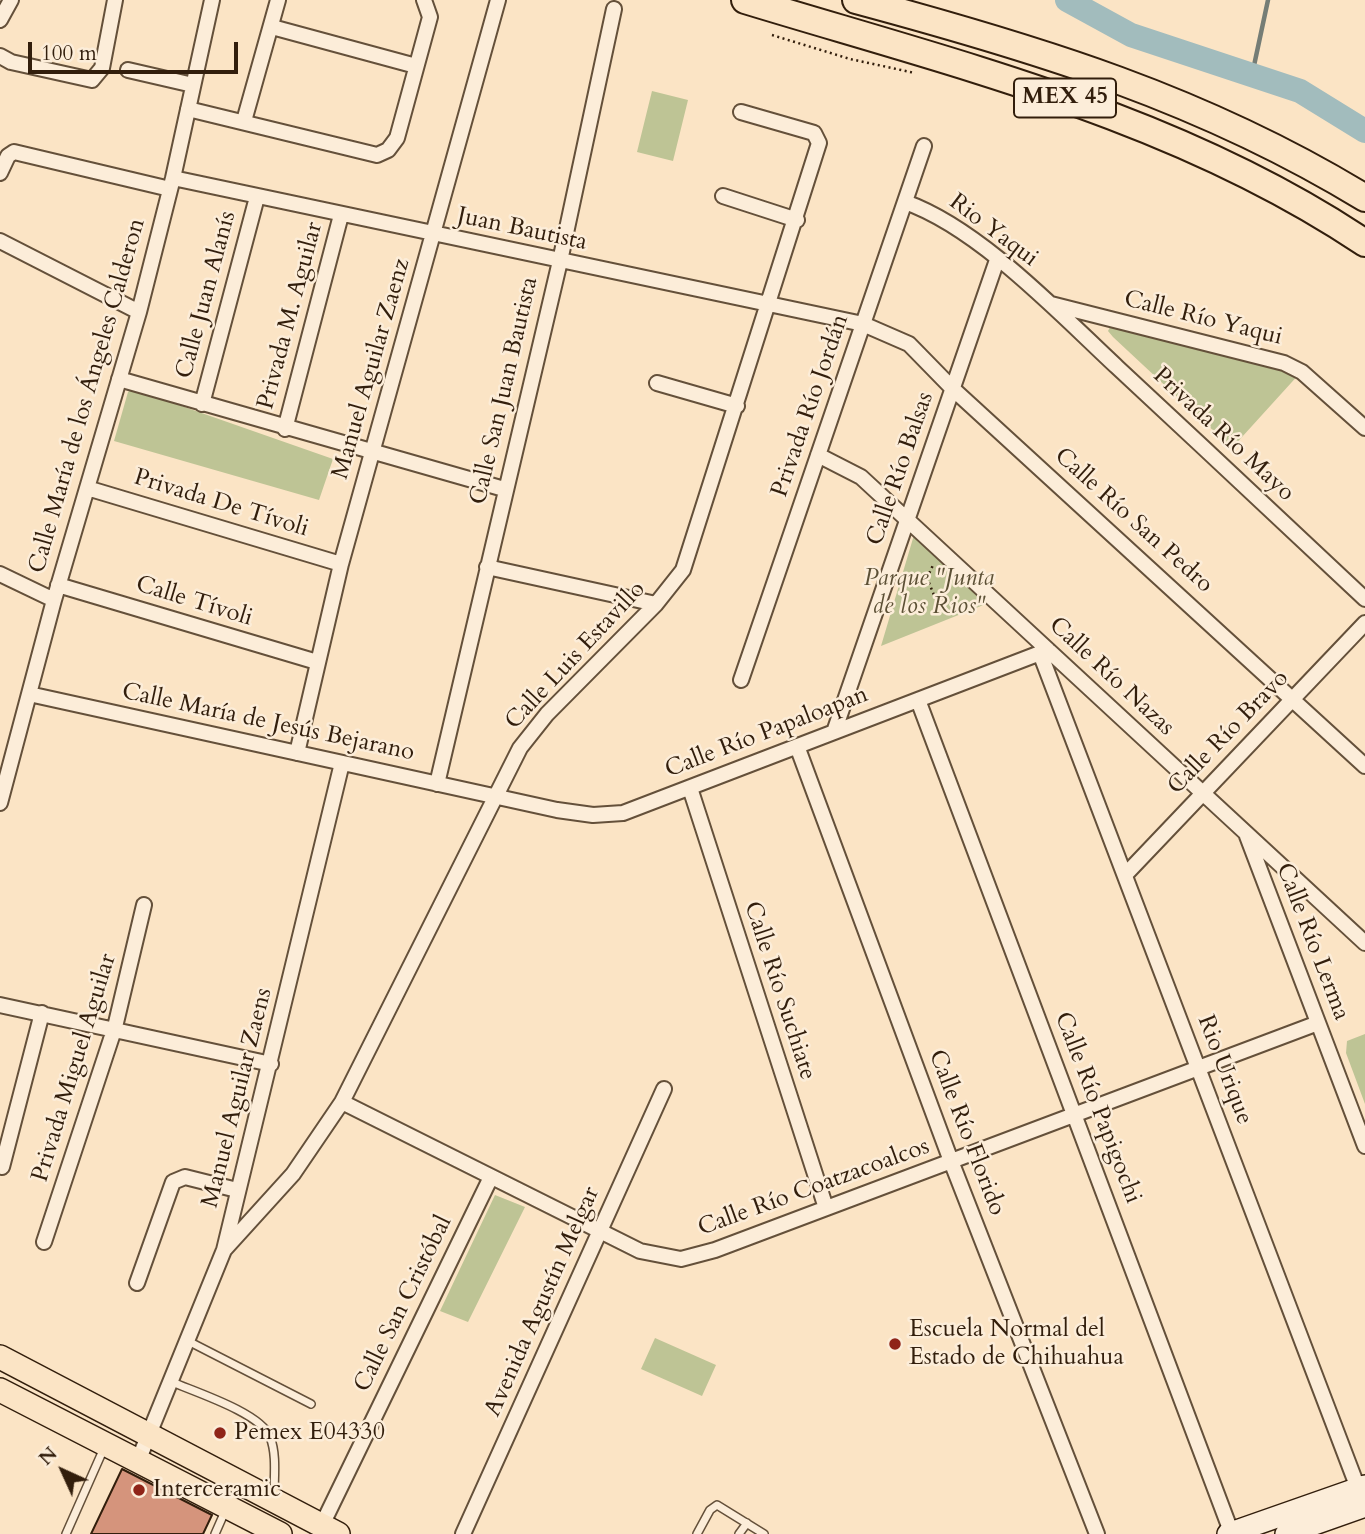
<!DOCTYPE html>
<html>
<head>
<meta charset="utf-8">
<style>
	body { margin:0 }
	#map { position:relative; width:1365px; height:1534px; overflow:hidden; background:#fbe4c5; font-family:Cardo,serif }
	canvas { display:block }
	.north { position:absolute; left:28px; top:1436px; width:70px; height:70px; -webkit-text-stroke:5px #fcedd9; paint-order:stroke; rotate:315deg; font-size:19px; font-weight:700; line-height:28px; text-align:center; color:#321e0c }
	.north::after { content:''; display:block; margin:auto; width:24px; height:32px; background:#321e0c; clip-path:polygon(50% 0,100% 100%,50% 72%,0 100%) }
	.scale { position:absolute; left:28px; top:42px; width:210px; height:32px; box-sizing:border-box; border:4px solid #321e0c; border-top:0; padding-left:9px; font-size:21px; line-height:24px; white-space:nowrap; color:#321e0c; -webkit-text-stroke:5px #fcedd9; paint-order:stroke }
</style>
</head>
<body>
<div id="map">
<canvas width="1365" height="1534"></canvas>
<div class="north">N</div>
<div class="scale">100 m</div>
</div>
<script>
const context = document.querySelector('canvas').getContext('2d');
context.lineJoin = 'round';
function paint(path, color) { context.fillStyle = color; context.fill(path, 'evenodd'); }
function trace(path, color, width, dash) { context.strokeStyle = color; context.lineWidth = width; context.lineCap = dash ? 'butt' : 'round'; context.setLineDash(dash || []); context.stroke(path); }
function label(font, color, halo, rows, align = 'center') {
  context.font = font + ' Cardo,serif'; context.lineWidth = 5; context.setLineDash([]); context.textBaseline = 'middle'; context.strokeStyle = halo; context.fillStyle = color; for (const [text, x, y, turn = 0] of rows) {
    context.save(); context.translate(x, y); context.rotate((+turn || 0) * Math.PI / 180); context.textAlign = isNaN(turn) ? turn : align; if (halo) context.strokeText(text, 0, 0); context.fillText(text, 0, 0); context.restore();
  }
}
const green = new Path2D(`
	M652 91 688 100 673 161 637 152Z
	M1111 325 1301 372 1232 448 1113 337 1108 331Z
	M133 389 333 459 319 500 114 441 128 392Z
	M914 535 986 604 881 646Z
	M1365 1034V1104L1346 1053 1347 1041Z
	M495 1195 525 1207 468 1322 440 1311Z
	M655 1338 716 1365 702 1396 641 1369Z`);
const stream = new Path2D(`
	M1252 75 1268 0`);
const river = new Path2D(`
	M1067 0 1131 35 1300 91 1365 131`);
const building = new Path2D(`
	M122 1469 212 1515 203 1534H91Z`);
const path = new Path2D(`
	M772 35 850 59 915 73
	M910 577 927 578 934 595
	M927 578 934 563`);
const lane = new Path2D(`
	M188 1341 311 1404
	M172 1382C195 1392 261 1413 270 1437 277 1454 274 1477 274 1496
	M66 1534 104 1448
	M215 1534 226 1509
	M697 1534 710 1510 717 1505 764 1534
	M739 1534 747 1523`);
const street = new Path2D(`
	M0 20 11 0
	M272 27 416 66
	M0 56 11 62 92 80 102 68 115 0
	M128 70 193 85
	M188 109 377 155 388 150 397 138 430 17 424 0
	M244 121 278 0
	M0 173 8 156 14 152 170 189
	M173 178 863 324 909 344 953 389 1365 766
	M723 196 797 220
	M905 202C979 228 1059 313 1117 367 1200 444 1282 521 1365 599
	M0 241 139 312
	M1051 304 1284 363 1302 372 1365 428
	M119 379 504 489
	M657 383 737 406
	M202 404 257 197
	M285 429 341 215
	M818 455 861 477 1365 943
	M87 488 341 564
	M487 567 656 604
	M0 574 54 600
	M58 585 317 662
	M1040 653 1361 1496
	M741 680 924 146
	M29 694 557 810 593 815 623 813 1048 650
	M918 700 1232 1534
	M834 732 997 260
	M797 746 951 1161 1097 1534
	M297 753 341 564 498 0
	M437 784 560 261 614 9
	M690 788 826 1208
	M0 803 54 600 139 312 173 178 212 0
	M1247 836 1365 1146
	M1126 874 1365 623
	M0 1005 271 1064
	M342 1102 640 1251 681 1259 715 1250 1318 1023
	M2 1167 42 1013
	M44 1242 115 1027 144 905
	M224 1250 293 1174 342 1102 520 748 547 714 656 604 683 570 819 143 814 133 741 112
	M137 1283 173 1182 185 1177 237 1190
	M138 1461 224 1250 342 763
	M322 1525 491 1177
	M463 1534 664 1089`);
const secondary = new Path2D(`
	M1228 1534 1365 1486
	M1286 1534 1365 1506`);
const primary = new Path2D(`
	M0 1357 338 1534
	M0 1390 280 1534`);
const highway = new Path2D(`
	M745 0C958 65 1177 117 1365 243
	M856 0C1038 49 1203 99 1365 198`);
const markers = [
	[895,1344,7,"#8f2418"],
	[220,1433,7,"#8f2418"],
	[139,1490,7,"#8f2418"]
];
const shields = [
	[1065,98,102]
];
const shieldNames = [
	["MEX 45",1065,98]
];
const streetNames = [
	["Juan Bautista",522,230,12],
	["Rio Yaqui",993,231,37],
	["Calle Juan Alanís",207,295,-75],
	["Privada M. Aguilar",291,316,-75],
	["Calle Río Yaqui",1203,319,14],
	["Manuel Aguilar Zaenz",372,369,-74],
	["Calle San Juan Bautista",505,391,-77],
	["Calle María de los Ángeles Calderon",88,396,-74],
	["Privada Río Jordán",811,406,-71],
	["Privada Río Mayo",1223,435,43],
	["Calle Río Balsas",901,469,-71],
	["Privada De Tívoli",221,504,17],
	["Calle Río San Pedro",1133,521,42],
	["Calle Tívoli",194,602,17],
	["Calle Luis Estavillo",576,656,-47],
	["Calle Río Nazas",1111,677,43],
	["Calle María de Jesús Bejarano",268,723,12],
	["Calle Río Papaloapan",767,733,-21],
	["Calle Río Bravo",1229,733,-46],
	["Calle Río Lerma",1312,942,69],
	["Calle Río Suchiate",779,991,72],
	["Privada Miguel Aguilar",75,1068,-73],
	["Rio Urique",1224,1070,69],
	["Manuel Aguilar Zaens",238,1098,-76],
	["Calle Río Papigochi",1097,1108,69],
	["Calle Río Florido",966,1133,69],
	["Calle Río Coatzacoalcos",814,1188,-20],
	["Avenida Agustín Melgar",543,1302,-66],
	["Calle San Cristóbal",404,1304,-64]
];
const parkNames = [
	["Parque \"Junta",929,579],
	["de los Rios\"",929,607]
];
const poiNames = [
	["Escuela Normal del",909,1330],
	["Estado de Chihuahua",909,1358],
	["Pemex E04330",234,1433],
	["Interceramic",153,1490]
];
paint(green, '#bec495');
trace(stream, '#757d76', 4.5);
trace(river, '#a2bcbd', 24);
paint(building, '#d5947c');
trace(building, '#321e0c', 2);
trace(lane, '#64503a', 10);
trace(street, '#64503a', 18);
trace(secondary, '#321e0c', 24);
trace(primary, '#321e0c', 26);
trace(highway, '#321e0c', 30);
trace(path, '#321e0c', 2.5, [2, 3.5]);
trace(lane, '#fcedd9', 7);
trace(street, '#fcedd9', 14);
trace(secondary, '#fcedd9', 21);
trace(primary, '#fbe4c5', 23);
trace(highway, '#fbe4c5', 26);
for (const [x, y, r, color] of markers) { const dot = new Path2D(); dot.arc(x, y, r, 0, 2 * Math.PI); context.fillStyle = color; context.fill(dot); trace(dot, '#fcedd9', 2.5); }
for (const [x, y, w] of shields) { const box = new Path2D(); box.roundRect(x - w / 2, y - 19.5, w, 39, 5); context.fillStyle = '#fcedd9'; context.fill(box); trace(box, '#321e0c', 2); }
label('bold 23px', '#321e0c', null, shieldNames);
label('24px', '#321e0c', '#fcedd9', streetNames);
label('italic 24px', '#5c5035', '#fcedd9', parkNames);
label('24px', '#321e0c', '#fcedd9', poiNames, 'left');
</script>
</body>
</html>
